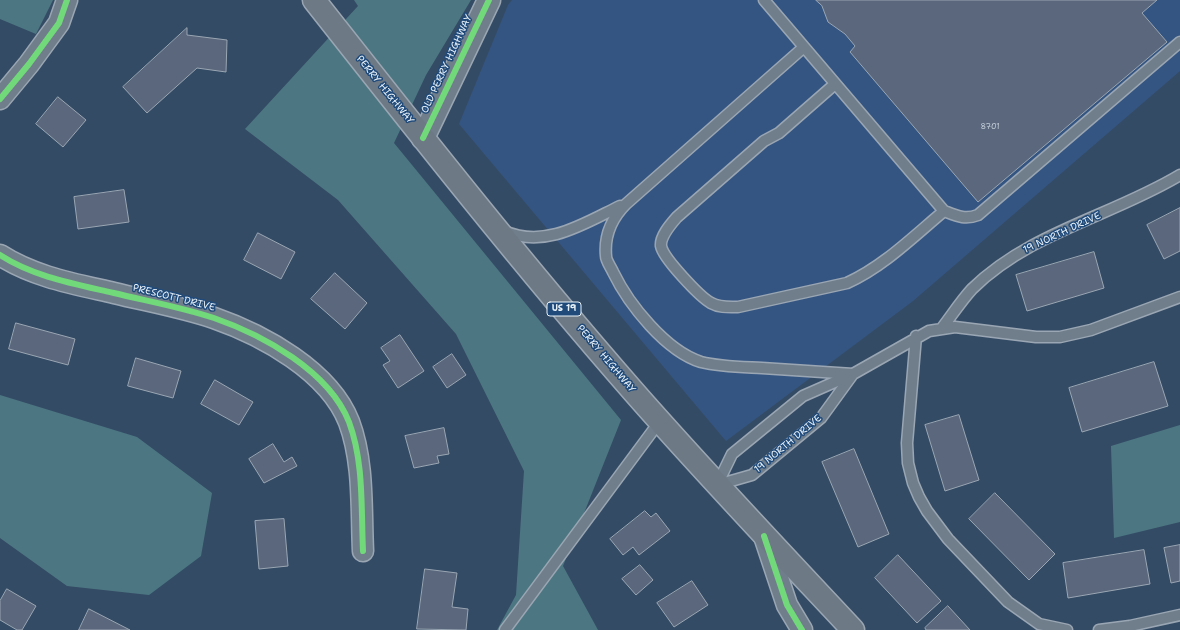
<!DOCTYPE html>
<html>
<head>
<meta charset="utf-8">
<style>
	body { margin:0 }
	canvas { display:block; background:#344b65 }
</style>
</head>
<body>
<canvas width="1180" height="630"></canvas>
<script>
const context = document.querySelector('canvas').getContext('2d');
context.lineJoin = 'round';
function paint(path, color) { context.fillStyle = color; context.fill(path, 'evenodd'); }
function trace(path, color, width, dash) { context.strokeStyle = color; context.lineWidth = width; context.lineCap = dash ? 'butt' : 'round'; context.setLineDash(dash || []); context.stroke(path); }
function label(font, color, halo, rows, align = 'center') {
  context.font = font + ' "Shantell Sans",sans-serif'; context.lineWidth = 3; context.setLineDash([]); context.textBaseline = 'middle'; context.strokeStyle = halo; context.fillStyle = color; for (const [text, x, y, turn = 0] of rows) {
    context.save(); context.translate(x, y); context.rotate((+turn || 0) * Math.PI / 180); context.textAlign = isNaN(turn) ? turn : align; if (halo) context.strokeText(text, 0, 0); context.fillText(text, 0, 0); context.restore();
  }
}
const built = new Path2D(`
	M512 0H1180V71L913 301 726 441 459 124 508 5Z`);
const green = new Path2D(`
	M0 0H53L36 34 0 19Z
	M354 0H471L426 75 394 143 621 420 563 566 598 630H497L516 595 524 471 456 334 338 200 245 129 358 6Z
	M0 395 137 437 212 493 201 556 149 595 67 586 0 538Z
	M1180 425V522L1114 538 1111 446Z`);
const building = new Path2D(`
	M816 0H1157L1142 13 1167 42 978 202 850 52 855 46 845 34 828 22 822 6Z
	M187 28V35L227 40 226 72 197 68 147 113 123 87Z
	M58 97 86 120 63 147 36 124Z
	M124 190 129 222 78 229 74 197Z
	M1180 208V251L1164 259 1147 225Z
	M258 233 295 252 281 279 244 260Z
	M1094 252 1104 288 1027 311 1016 275Z
	M335 273 367 303 345 329 311 299Z
	M16 323 75 339 68 365 9 349Z
	M400 335 424 371 398 388 383 365 390 361 381 348Z
	M452 354 466 375 447 388 433 367Z
	M136 358 181 371 173 398 128 386Z
	M1154 362 1168 406 1082 432 1069 388Z
	M215 380 253 402 239 425 201 404Z
	M959 415 979 480 945 491 925 425Z
	M444 428 449 454 437 456 439 463 414 468 405 436Z
	M273 444 284 462 292 457 297 466 264 483 249 459Z
	M854 449 889 534 858 547 822 462Z
	M995 493 1055 554 1029 580 969 519Z
	M645 511 651 517 656 513 670 531 639 555 633 547 623 555 610 539Z
	M284 519 288 566 259 569 255 521Z
	M1180 545V581L1171 583 1164 548Z
	M1144 550 1150 584 1068 598 1063 563Z
	M898 555 941 601 917 623 875 578Z
	M640 565 653 580 636 595 622 579Z
	M425 569 457 573 452 607 468 609 466 630 417 629Z
	M692 581 708 605 674 627 657 603Z
	M7 589 36 606 22 630H17L0 620V601Z
	M948 606 970 630H926L925 628Z
	M89 609 130 630H79Z`);
const service = new Path2D(`
	M764 0 944 211C957 216 965 220 978 215L1180 42
	M804 47 626 204C612 218 604 235 606 256 606 261 611 267 613 272 629 305 666 351 701 362 721 367 742 367 762 368 792 370 823 372 853 374
	M835 84 779 133 764 141 677 217C671 224 660 236 661 246 663 258 700 297 711 303 720 308 729 307 738 307L847 283C883 267 914 236 944 211
	M504 231C545 249 583 224 620 206
	M942 328C952 315 961 301 972 289 1030 232 1112 216 1180 175
	M916 336 907 443 908 463 913 483 919 497 927 511 948 539 1008 602 1039 624 1067 630
	M717 485 732 454 803 396 853 374 929 331 955 327 1036 337H1060L1091 330 1180 297
	M717 485 752 475 821 418 853 374
	M505 630 660 421
	M1099 630 1130 626 1180 615`);
const minor = new Path2D(`
	M0 99 29 64 59 23 67 0
	M0 255C34 277 75 284 114 293 147 301 181 307 214 318 263 335 329 371 349 422 364 462 361 508 363 551
	M764 536 787 605 802 630`);
const tertiary = new Path2D(`
	M423 138 489 0`);
const primary = new Path2D(`
	M314 0C418 132 522 264 633 391 704 472 779 551 853 630`);
const cycleway = new Path2D(`
	M0 99 29 64 59 23 67 0
	M423 138 489 0
	M0 255C34 277 75 284 114 293 147 301 181 307 214 318 263 335 329 371 349 422 364 462 361 508 363 551
	M764 536 787 605 802 630`);
const numberNames = [
	["8701",990,127]
];
const shields = [
	[564,309,34]
];
const shieldNames = [
	["US 19",564,309]
];
const streetNames = [
	["OLD PERRY HIGHWAY",447,64,-65],
	["PERRY HIGHWAY",385,90,51],
	["19 NORTH DRIVE",1062,233,-25],
	["PRESCOTT DRIVE",174,298,14],
	["PERRY HIGHWAY",606,359,50],
	["19 NORTH DRIVE",788,444,-40]
];
paint(built, '#345582');
paint(green, '#4c7782');
paint(building, '#5a677c');
trace(building, '#9aa6b3', 1);
trace(service, '#9aa6b3', 13);
trace(minor, '#9aa6b3', 23);
trace(tertiary, '#9aa6b3', 25);
trace(primary, '#9aa6b3', 25);
trace(service, '#707e8c', 10);
trace(minor, '#707e8c', 20);
trace(tertiary, '#707e8c', 22);
trace(primary, '#6d7985', 22);
trace(cycleway, '#71d979', 6);
label('8px', '#c4ced9', null, numberNames);
for (const [x, y, w] of shields) { const box = new Path2D(); box.roundRect(x - w / 2, y - 7, w, 14, 3); context.fillStyle = '#1f4a7a'; context.fill(box); trace(box, '#e8f1f8', 1); }
label('bold 9px', '#e8f1f8', null, shieldNames);
label('10px', '#e8f1f8', '#1f4a7a', streetNames);
</script>
</body>
</html>
